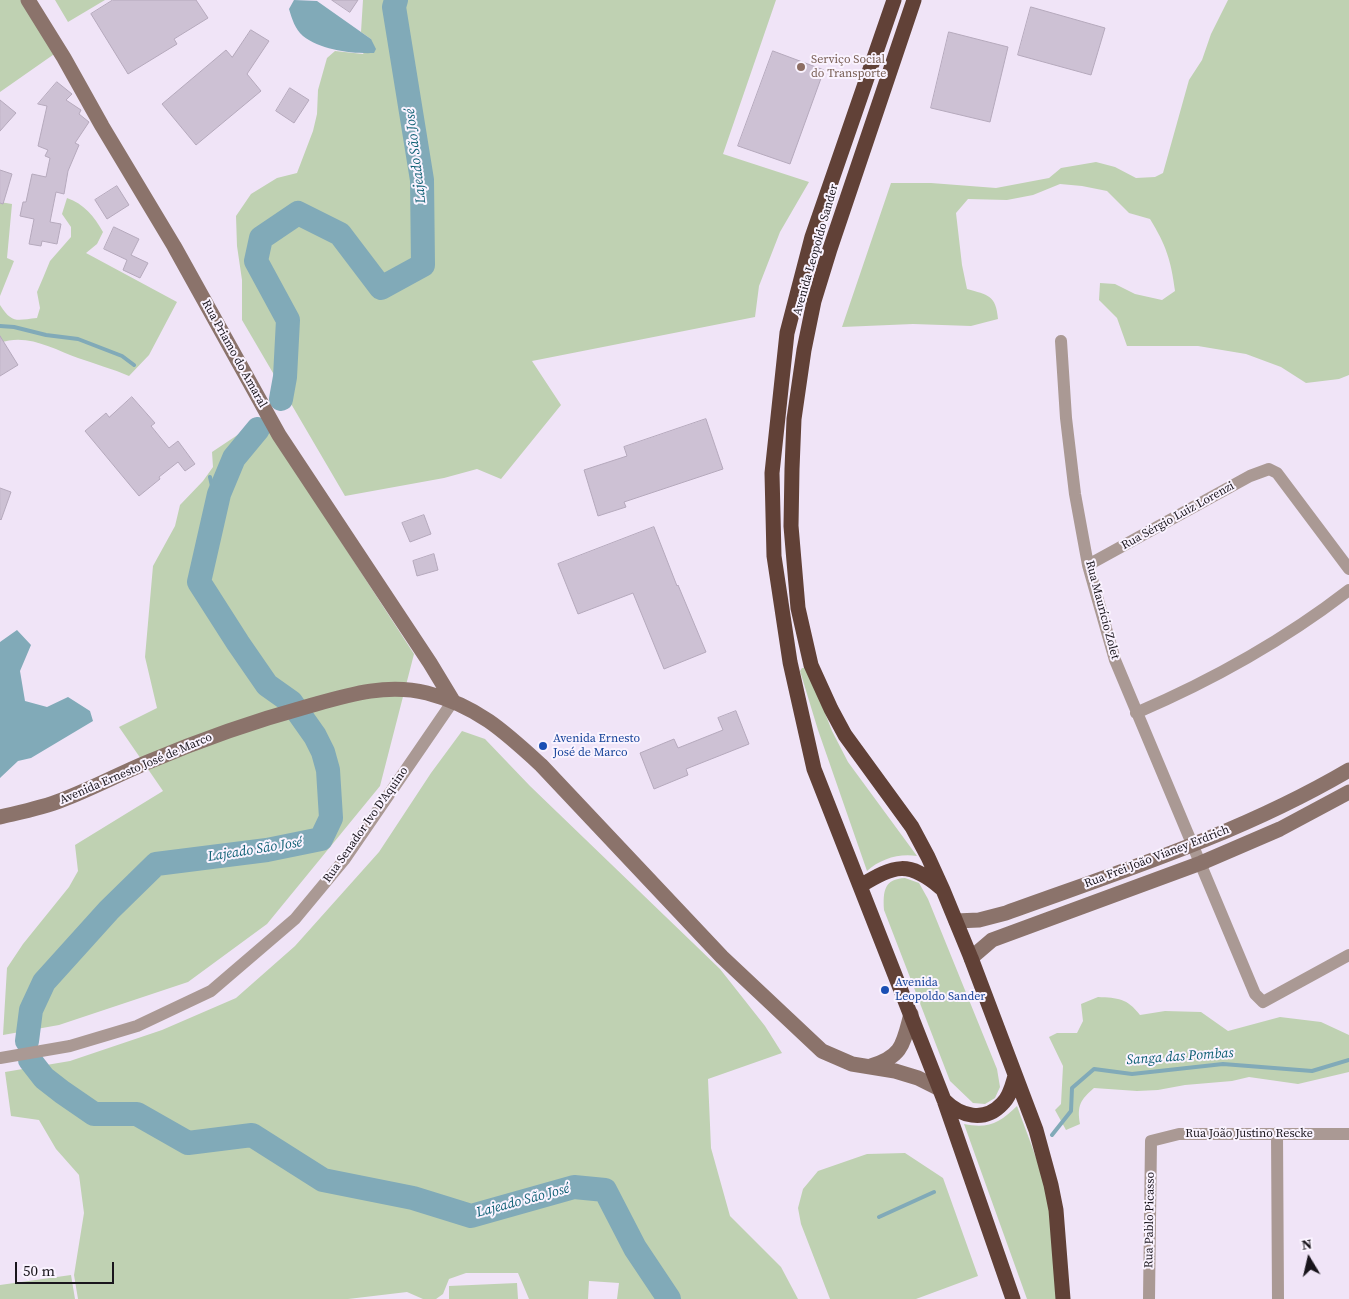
<!DOCTYPE html>
<html>
<head>
<meta charset="utf-8">
<style>
	body { margin:0 }
	#map { position:relative; width:1349px; height:1299px; overflow:hidden; background:#f0e4f7; font-family:"Source Serif 4",serif }
	canvas { display:block }
	.north { position:absolute; left:1284px; top:1234px; width:50px; height:50px; -webkit-text-stroke:4px #faf3ff; paint-order:stroke; rotate:351deg; font-size:14px; font-weight:700; line-height:20px; text-align:center; color:#19151c }
	.north::after { content:''; display:block; margin:auto; width:18px; height:22px; background:#19151c; clip-path:polygon(50% 0,100% 100%,50% 72%,0 100%) }
	.scale { position:absolute; left:15px; top:1262px; width:99px; height:22px; box-sizing:border-box; border:2px solid #19151c; border-top:0; padding-left:6px; font-size:15px; line-height:18px; white-space:nowrap; color:#19151c; -webkit-text-stroke:4px #faf3ff; paint-order:stroke }
</style>
</head>
<body>
<div id="map">
<canvas width="1349" height="1299"></canvas>
<div class="north">N</div>
<div class="scale">50 m</div>
</div>
<script>
const context = document.querySelector('canvas').getContext('2d');
context.lineJoin = 'round';
function paint(path, color) { context.fillStyle = color; context.fill(path, 'evenodd'); }
function trace(path, color, width, dash) { context.strokeStyle = color; context.lineWidth = width; context.lineCap = dash ? 'butt' : 'round'; context.setLineDash(dash || []); context.stroke(path); }
function label(font, color, halo, rows, align = 'center') {
  context.font = font + ' "Source Serif 4",serif'; context.lineWidth = 4; context.setLineDash([]); context.textBaseline = 'middle'; context.strokeStyle = halo; context.fillStyle = color; for (const [text, x, y, turn = 0] of rows) {
    context.save(); context.translate(x, y); context.rotate((+turn || 0) * Math.PI / 180); context.textAlign = isNaN(turn) ? turn : align; if (halo) context.strokeText(text, 0, 0); context.fillText(text, 0, 0); context.restore();
  }
}
const green = new Path2D(`
	M0 0H28L60 50 0 92Z
	M55 0H105L68 22Z
	M363 0H776L723 154 809 182 780 232 759 286 755 317 532 361 561 405 501 479 477 469 444 478 345 496 242 320V280L237 246 236 216 251 194 277 178 297 173 313 131 317 114 318 90 327 58 335 51 363 54 371 39 361 32Z
	M1228 0H1349V375L1339 379 1306 383 1281 367 1246 354 1198 346H1127L1117 318 1099 300 1100 283 1115 284 1135 294 1162 300 1175 291C1171 260 1166 245 1150 219L1129 213 1107 191 1082 186 1060 184 1033 195 1007 200 968 199 956 213 962 265 967 289C988 295 996 295 998 319L971 326 913 324 842 327 891 183H931L996 188 1049 178 1061 168 1096 162 1115 167 1136 178 1155 177 1163 173 1189 80 1202 60 1211 34Z
	M67 198C84 204 94 216 103 232L97 244 86 253 177 302 149 355 129 376C113 369 95 364 78 358 53 349 27 333 0 343V305C12 324 17 320 37 318L40 308 37 292 43 278 50 261 71 237V227L62 214Z
	M0 202 12 204 7 258 14 261 0 296Z
	M270 432 414 654 380 786 267 924 188 982 59 1025 3 1035 7 968 23 944 69 887 78 871 75 845 163 791 119 727 157 708 145 657 153 566 175 526 180 505 203 481 213 467 212 452 239 434Z
	M802 668H805L809 672 832 731 848 762 917 856C899 853 880 859 867 871L818 730 800 671Z
	M462 731 485 739 530 786 720 969 765 1026 782 1053 708 1079 711 1148 730 1216 781 1267 798 1299H617L619 1283 589 1281 588 1299H529L518 1273H466L449 1279 443 1294 436 1299H423L407 1292 348 1299H78L74 1275 84 1213 79 1175 56 1149 39 1120 11 1116 5 1072 70 1061 162 1030 236 998 295 946 379 852 431 773Z
	M905 878 919 883 928 899 997 1069 1000 1087 995 1098 985 1104 973 1103 950 1081 884 910C883 891 884 879 905 878Z
	M1098 997C1118 998 1127 998 1140 1015L1165 1011 1201 1012 1228 1031 1280 1017 1321 1022 1349 1035V1072L1298 1084 1249 1077 1232 1081 1185 1085 1158 1090 1137 1091 1094 1088C1080 1100 1077 1106 1080 1124L1066 1130 1055 1110 1061 1104 1063 1066 1049 1037 1057 1033H1077L1083 1021 1081 1004Z
	M1017 1106C1027 1134 1039 1162 1046 1191 1054 1226 1055 1263 1056 1299H1027L964 1124C988 1129 1000 1123 1017 1106Z
	M905 1153 943 1178 978 1276 916 1299H830L801 1224 798 1208 803 1189 818 1171 867 1154Z
	M71 1275 75 1299H0V1285Z
	M517 1283 518 1299H449V1286Z`);
const water = new Path2D(`
	M294 0 317 1 361 32 371 39 376 49 374 53C353 54 320 50 303 36 295 29 292 19 289 9Z
	M17 630 31 645 20 671 25 701 47 707 68 697 90 711 93 721 31 758 18 761 0 778V642Z`);
const stream = new Path2D(`
	M0 326 14 327 46 335 78 339 122 356 134 365
	M210 477 212 486 219 494
	M1052 1135 1071 1111 1072 1088 1094 1069 1132 1074 1223 1064 1312 1071 1349 1060
	M879 1217 934 1192`);
const river = new Path2D(`
	M281 399 285 377 288 320 256 261 261 238 298 213 340 234 381 288 423 265 422 180 394 7 396 0
	M27 1041 31 1010 44 982 109 910 156 864 267 850 321 839 331 818 328 770 323 752 315 736 291 702 267 685 238 643 199 582 219 494 234 458 258 429
	M30 1060 44 1078 62 1092 94 1114H137L188 1143 252 1135 323 1180 413 1198 471 1216 574 1187 605 1190 635 1248 669 1299`);
const building = new Path2D(`
	M113 0H196L208 18 174 39 177 44 128 74 91 14Z
	M332 0H358L350 12Z
	M1031 7 1105 28 1091 75 1018 55Z
	M251 30 269 41 247 74 261 91 196 145 162 104 226 50 232 57Z
	M949 32 1008 47 990 122 931 108Z
	M773 51 824 70 790 164 738 146Z
	M57 82 72 94 66 100 81 110 79 114 89 122 75 143 79 145 68 171 64 194 56 192 50 222 61 224 57 244 42 241 41 246 29 244 34 219 20 216 23 202H26L32 174 46 177 50 158 45 156 48 150 38 146 47 106 38 104Z
	M290 88 309 100 294 123 276 111Z
	M0 100 16 113 0 131Z
	M0 170 12 174 3 204 0 203Z
	M117 186 129 205 107 219 95 200Z
	M114 227 139 239 131 255 148 263 140 278 123 270 127 260 104 249Z
	M0 336 18 365 0 376Z
	M132 397 155 423 151 426 169 448 178 441 195 464 185 471 178 462 159 477 160 479 139 496 85 431 106 413 109 417Z
	M706 419 723 469 624 502 626 507 598 516 584 470 627 456 624 447Z
	M0 488 11 492 1 520 0 519Z
	M424 515 431 534 410 542 402 523Z
	M654 527 677 586 678 585 706 652 664 669 633 593 578 614 558 564Z
	M434 554 438 570 417 576 413 561Z
	M736 711 749 744 686 769 688 775 654 789 640 753 674 739 678 748 723 730 718 718Z`);
const street = new Path2D(`
	M1061 341 1066 418 1075 494 1088 565 1115 660 1255 994 1263 1002 1349 955
	M1088 565 1250 476 1269 469 1277 473 1349 569
	M1136 713C1213 680 1283 641 1349 590
	M0 1058 70 1046 137 1026 211 991 295 919 344 860 453 701
	M1277 1133 1278 1299
	M1149 1299 1151 1141 1179 1134H1349`);
const secondary = new Path2D(`
	M28 0 64 58 102 126 174 246 279 435 430 663 453 701
	M0 817C21 812 42 808 62 800 91 789 119 774 148 762 200 740 254 721 309 706 348 695 386 683 427 693 477 706 504 731 541 765L722 957 822 1051 852 1064 895 1071 918 1078 938 1088
	M956 921 979 920 1006 913C1122 871 1242 833 1349 770
	M971 958 992 940 1201 863 1280 829 1349 792
	M871 1066C903 1056 903 1044 911 1014`);
const highway = new Path2D(`
	M894 0 812 237 787 333 772 473 774 556 790 662 814 769 944 1100 1013 1299
	M914 0 830 249 814 301 804 350 794 419 792 469 791 526 798 608 811 665 831 709 845 735 912 827 928 857 943 890 971 958 1036 1130 1051 1185 1056 1210 1063 1299
	M860 886C895 865 908 860 941 888
	M944 1100C960 1116 984 1123 1002 1104 1010 1097 1012 1086 1015 1076`);
const markers = [
	[801,67,5,"#8d6e63"],
	[543,746,5,"#1a4fb4"],
	[885,990,5,"#1a4fb4"]
];
const educationNames = [
	["Serviço Social",811,60],
	["do Transporte",811,74]
];
const streetNames = [
	["Avenida Leopoldo Sander",816,250,-74],
	["Rua Priamo do Amaral",234,354,61],
	["Rua Sérgio Luiz Lorenzi",1178,516,-29],
	["Rua Maurício Zolet",1102,610,75],
	["Avenida Ernesto José de Marco",136,769,-23],
	["Rua Senador Ivo D'Aquino",366,825,-55],
	["Rua Frei João Vianey Erdrich",1157,857,-21],
	["Rua João Justino Rescke",1249,1134],
	["Rua Pablo Picasso",1150,1220,-89]
];
const transitNames = [
	["Avenida Ernesto",553,739],
	["José de Marco",553,753],
	["Avenida",895,983],
	["Leopoldo Sander",895,997]
];
const waterNames = [
	["Lajeado São José",416,156,-97],
	["Lajeado São José",255,850,-9],
	["Sanga das Pombas",1180,1057,-4],
	["Lajeado São José",523,1201,-15]
];
paint(green, '#bfd1b2');
paint(water, '#81aab8');
trace(stream, '#81aab8', 4);
trace(river, '#81aab8', 24);
paint(building, '#cdc1d4');
trace(building, '#b5a9bc', 1);
trace(street, '#aa9994', 12);
trace(secondary, '#8b736b', 15);
trace(highway, '#614137', 15);
for (const [x, y, r, color] of markers) { const dot = new Path2D(); dot.arc(x, y, r, 0, 2 * Math.PI); context.fillStyle = color; context.fill(dot); trace(dot, '#faf3ff', 2); }
label('12px', '#785e54', '#faf3ff', educationNames, 'left');
label('12px', '#19151c', '#faf3ff', streetNames);
label('12px', '#164399', '#faf3ff', transitNames, 'left');
label('italic 14px', '#0c5f73', '#faf3ff', waterNames);
</script>
</body>
</html>
